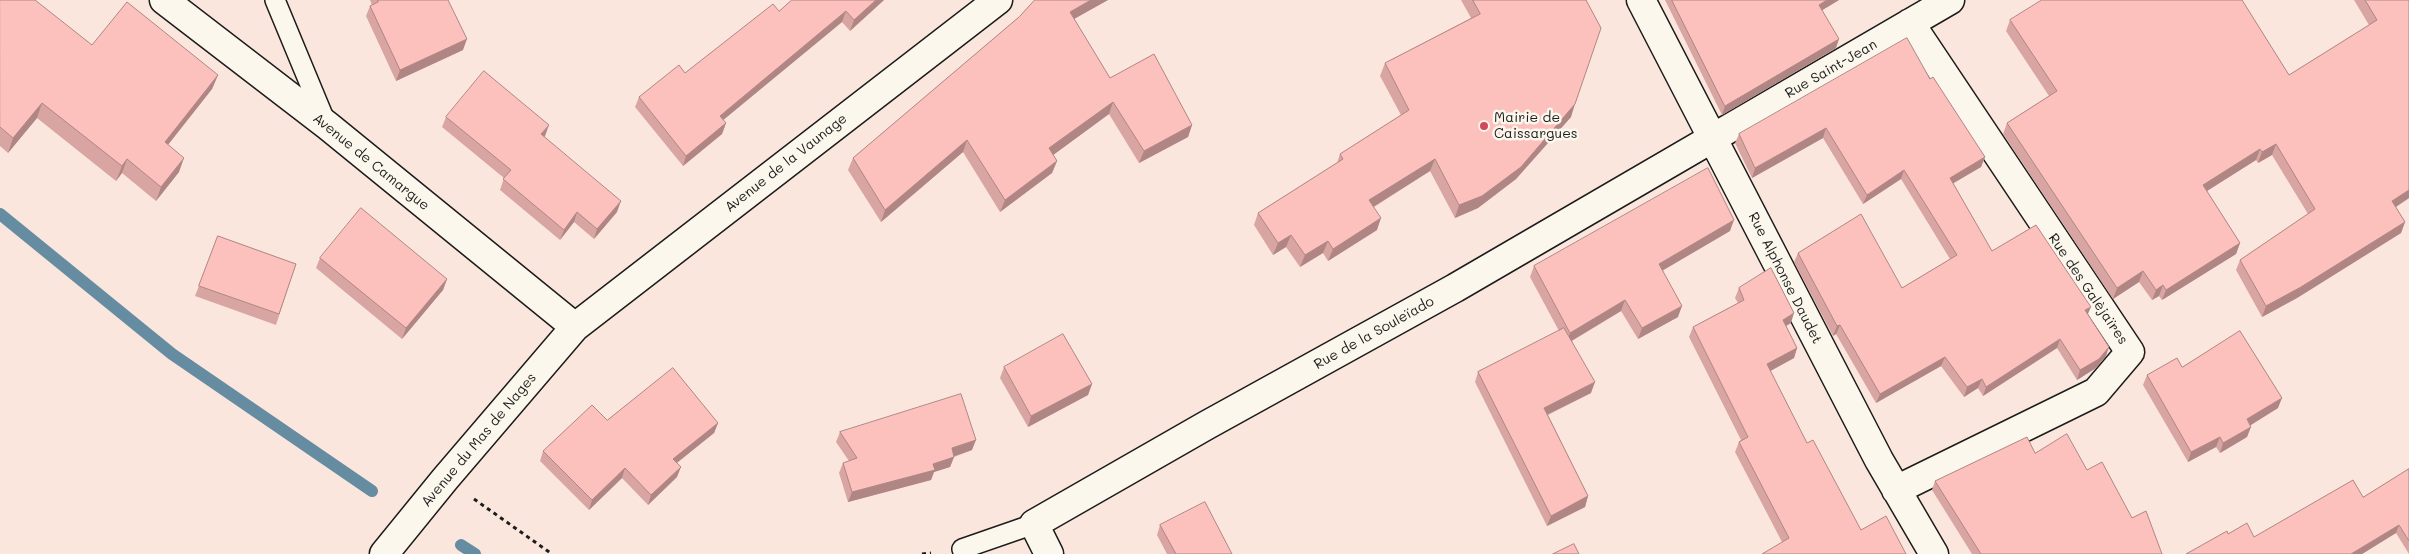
<!DOCTYPE html>
<html>
<head>
<meta charset="utf-8">
<style>
	body { margin:0 }
	canvas { display:block; background:#fbe6de }
</style>
</head>
<body>
<canvas width="2409" height="554"></canvas>
<script>
const context = document.querySelector('canvas').getContext('2d');
context.lineJoin = 'round';
function trace(path, color, width, dash) { context.strokeStyle = color; context.lineWidth = width; context.lineCap = dash ? 'butt' : 'round'; context.setLineDash(dash || []); context.stroke(path); }
function paint(path, color) { context.fillStyle = color; context.fill(path, 'evenodd'); }
function label(font, color, halo, rows, align = 'center') {
  context.font = font + ' Mali,sans-serif'; context.lineWidth = 5; context.setLineDash([]); context.textBaseline = 'middle'; context.strokeStyle = halo; context.fillStyle = color; for (const [text, x, y, turn = 0] of rows) {
    context.save(); context.translate(x, y); context.rotate((+turn || 0) * Math.PI / 180); context.textAlign = isNaN(turn) ? turn : align; if (halo) context.strokeText(text, 0, 0); context.fillText(text, 0, 0); context.restore();
  }
}
const stream = new Path2D(`
	M0 214 172 354 372 491
	M461 545 475 554`);
const path = new Path2D(`
	M474 499 552 554
	M922 554 931 553`);
const service = new Path2D(`
	M275 0 326 123
	M964 554 962 549 1034 524`);
const minor = new Path2D(`
	M164 0 328 126 575 327
	M1641 0 1879 460 1934 554
	M1896 490 2096 392 2130 352 1910 23
	M384 554 445 479 575 327 998 0
	M1049 554 1034 524 1207 425 1455 288 1950 0`);
const wall = new Path2D(`
	M0 0 92 45 218 75 212 89 168 145 179 172 156 201 122 173 116 181 37 118 8 153 0 146Z
	M370 0H448L463 50 396 81 366 16 370 6 372 5Z
	M792 0H884L850 31 842 22 723 120 726 123 722 134 683 166 635 107 639 97 685 73 779 11Z
	M1035 0H1108L1074 19 1110 78 1192 125 1188 137 1139 163 1109 114 1053 155 1057 161 1052 173 1000 212 963 152 881 222 848 170 853 158 1019 17Z
	M1461 0H1586L1571 117 1516 179 1478 208 1455 218 1430 171 1374 207 1377 230 1328 261 1323 253 1300 267 1286 247 1273 255 1254 225 1258 213 1337 163 1340 154 1401 115 1380 76 1385 63 1471 18Z
	M1665 0H1839L1822 10 1836 48 1722 115Z
	M2354 0H2409V198L2396 207 2405 222 2401 233 2297 298 2262 317 2236 270 2240 260 2308 214 2272 155 2258 163 2256 160 2207 191 2240 243 2236 254 2162 300 2159 296 2152 300 2139 282 2113 299 2003 134 2007 123 2049 96 2006 31 2010 20 2289 75 2369 25Z
	M1930 79 1985 157 1981 167 1953 183 1992 251 2088 314 2106 356 2096 368 2077 380 2057 348 1983 396 1978 388 1964 397 1941 366 1876 403 1836 334 1833 336 1794 262 1798 253 1902 288 1950 259 1901 179 1863 204 1823 138 1752 178 1735 143 1739 134Z
	M446 117 545 136H544L617 212 594 239 574 222 560 240 500 190 504 178 442 127Z
	M1730 231 1663 270 1678 317 1638 339 1621 311 1572 341 1591 393 1548 415 1588 496 1585 507 1547 526 1475 382 1478 372 1559 331 1530 277 1534 266Z
	M218 236 296 264 276 325 195 296Z
	M320 258 447 279 443 290 402 339 316 268Z
	M1739 288 1791 323 1786 326 1797 348 1794 358 1770 371 1807 443 1861 530 1906 554 1782 542 1735 452 1739 442 1741 440 1689 337 1693 327 1738 303 1735 298Z
	M1004 367 1092 384 1088 395 1028 427 1000 378Z
	M2182 367 2278 408 2250 425 2247 437 2220 453 2216 447 2188 462 2143 385 2147 375Z
	M607 420 718 423 714 433 677 463V477L648 505 622 478 589 510 540 461 543 451Z
	M840 432 972 450 954 457 950 467 934 472 931 480 848 502 839 473 843 463 849 461 836 442Z
	M2035 453 2087 470 2132 518 2162 554H1972L1932 490 1935 481Z
	M2409 469V554L2396 533 2362 554H2186L2228 534 2254 537 2363 497Z
	M1160 525 1232 554H1167L1157 535Z`);
const shadedWall = new Path2D(`
	M876 0H884L850 31 854 20Z
	M1091 0H1108L1065 24 1070 12Z
	M1827 0H1839L1816 14 1819 5Z
	M846 11 842 22 716 126 720 116Z
	M467 39 463 50 396 81 400 70Z
	M1839 39 1836 48 1722 115 1725 106Z
	M218 75 212 89 159 156 165 142Z
	M1113 102 1109 114 1045 161 1049 148Z
	M42 103 37 118 8 153 13 138Z
	M1575 104 1571 117 1516 179 1478 208 1455 218 1459 205Z
	M726 123 722 134 683 166 686 156Z
	M549 125 545 136 538 144 541 134Z
	M1192 125 1188 137 1139 163 1144 151Z
	M1826 128 1823 138 1752 178 1755 168Z
	M967 140 963 152 881 222 885 210Z
	M2276 144 2272 155 2258 163 2262 152Z
	M2260 149 2256 160 2199 196 2203 185Z
	M1985 157 1981 167 1947 187 1950 178Z
	M184 158 179 172 156 201 161 187Z
	M127 159 122 173 116 181 122 166Z
	M1435 159 1430 171 1365 212 1369 200Z
	M1057 161 1052 173 1000 212 1005 200Z
	M1904 170 1901 179 1863 204 1867 195Z
	M2409 190V198L2388 212 2392 201Z
	M621 201 617 212 594 239 597 229Z
	M577 212 574 222 560 240 564 230Z
	M1381 218 1377 230 1328 261 1333 249Z
	M1734 220 1730 231 1655 275 1659 264Z
	M2405 222 2401 233 2297 298 2262 317 2266 306Z
	M1291 235 1286 247 1273 255 1278 243Z
	M1328 241 1323 253 1300 267 1305 255Z
	M2240 243 2236 254 2162 300 2166 290Z
	M2143 271 2139 282 2113 299 2117 288Z
	M447 279 443 290 402 339 406 328Z
	M2163 285 2159 296 2152 300 2156 290Z
	M1625 300 1621 311 1566 344 1570 333Z
	M1682 306 1678 317 1638 339 1642 328Z
	M2091 307 2087 316 2085 310Z
	M1794 313 1791 323 1779 330 1783 320Z
	M1840 325 1836 334 1833 336 1837 326Z
	M2060 339 2057 348 1983 396 1986 387Z
	M2109 347 2106 356 2096 368 2077 380 2080 370Z
	M1797 348 1794 358 1763 375 1767 364Z
	M1945 357 1941 366 1876 403 1880 394Z
	M1982 379 1978 388 1964 397 1967 387Z
	M1595 382 1591 393 1540 418 1544 408Z
	M1092 384 1088 395 1028 427 1031 416Z
	M2282 398 2278 408 2243 430 2247 419Z
	M718 423 714 433 669 469 673 459Z
	M2251 427 2247 437 2220 453 2223 443Z
	M2220 437 2216 447 2188 462 2191 452Z
	M976 440 972 450 949 458 952 448Z
	M954 457 950 467 934 472 931 480 848 502 852 492Z
	M681 467 677 477 648 505 651 495Z
	M625 468 622 478 589 510 592 500Z
	M1588 496 1585 507 1547 526 1551 516Z
	M2399 525 2396 533 2362 554H2351Z`);
const building = new Path2D(`
	M0 0H35L92 45 127 2 218 75 165 142 184 158 161 187 127 159 122 166 42 103 13 138 0 127Z
	M378 0H448L467 39 400 70 370 6 378 2Z
	M792 0H876L854 20 846 11 720 116 726 123 686 156 639 97 679 65 685 73 773 4 779 11Z
	M1035 0H1091L1070 12 1110 78 1154 54 1192 125 1144 151 1113 102 1049 148 1057 161 1005 200 967 140 885 210 853 158 1019 17Z
	M1473 0H1586L1601 28 1575 104 1521 167 1482 196 1459 205 1435 159 1369 200 1381 218 1333 249 1328 241 1305 255 1291 235 1278 243 1258 213 1343 159 1340 154 1409 110 1385 63 1480 14Z
	M1672 0H1827L1819 5 1839 39 1725 106Z
	M2042 0H2242L2289 75 2377 20 2365 0H2409V190L2392 201 2405 222 2301 287 2266 306 2240 260 2315 209 2276 144 2262 152 2260 149 2203 185 2240 243 2166 290 2163 285 2156 290 2143 271 2117 288 2007 123 2057 91 2010 20Z
	M1907 38 1930 79 1933 77 1985 157 1950 178 1992 251 2036 225 2091 307 2085 310 2109 347 2099 359 2080 370 2060 339 1986 387 1982 379 1967 387 1945 357 1880 394 1840 325 1837 326 1798 253 1861 214 1902 288 1957 255 1904 170 1867 195 1826 128 1755 168 1739 134Z
	M484 71 549 125 541 134 621 201 597 229 577 212 564 230 503 179 511 170 446 117Z
	M1708 168 1734 220 1659 264 1682 306 1642 328 1625 300 1570 333 1534 266Z
	M361 208 447 279 406 328 320 258Z
	M218 236 296 264 279 314 199 286Z
	M1771 268 1794 313 1783 320 1797 348 1767 364 1807 443 1813 440 1861 530 1886 516 1906 554H1762L1789 538 1739 442 1748 437 1693 327 1744 300 1739 288Z
	M1564 328 1595 382 1544 408 1588 496 1551 516 1478 372Z
	M2240 331 2282 398 2247 419 2251 427 2223 443 2220 437 2191 452 2147 375 2177 358 2182 367Z
	M1063 334 1092 384 1031 416 1004 367Z
	M673 368 718 423 673 459 681 467 651 495 625 468 592 500 543 451 592 405 607 420Z
	M961 394 976 440 952 448 954 457 933 464 935 470 852 492 843 463 857 458 840 432Z
	M2067 434 2087 470 2102 462 2132 518 2146 511 2162 554H1981L1935 481 2027 437 2035 453Z
	M2409 469V541L2399 525 2351 554H2186L2227 531 2228 534 2247 523 2254 537 2353 480 2363 497Z
	M1205 502 1232 554H1176L1160 525Z
	M1574 544 1579 554H1553Z`);
const markers = [
	[1484,126,5,"#d1495b"]
];
const streetNames = [
	["Rue Saint-Jean",1831,69,-30],
	["Avenue de Camargue",371,162,39],
	["Avenue de la Vaunage",786,163,-38],
	["Rue Alphonse Daudet",1785,278,63],
	["Rue des Galèjaïres",2088,289,56],
	["Rue de la Souleïado",1374,333,-29],
	["Avenue du Mas de Nages",479,440,-50]
];
const poiNames = [
	["Mairie de",1494,118],
	["Caissargues",1494,134]
];
trace(stream, '#668ca1', 12);
trace(service, '#1c1c1c', 22);
trace(minor, '#1c1c1c', 31);
trace(path, '#1c1c1c', 3, [4, 4]);
trace(service, '#fbf7ec', 19);
trace(minor, '#fbf7ec', 28);
paint(wall, '#d9a5a3');
paint(shadedWall, '#b08684');
paint(building, '#fcc0bd');
trace(building, '#b08684', 1);
for (const [x, y, r, color] of markers) { const dot = new Path2D(); dot.arc(x, y, r, 0, 2 * Math.PI); context.fillStyle = color; context.fill(dot); trace(dot, '#fbf7ec', 2); }
label('14px', '#1c1c1c', '#fbf7ec', streetNames);
label('14px', '#1c1c1c', '#fbf7ec', poiNames, 'left');
</script>
</body>
</html>
